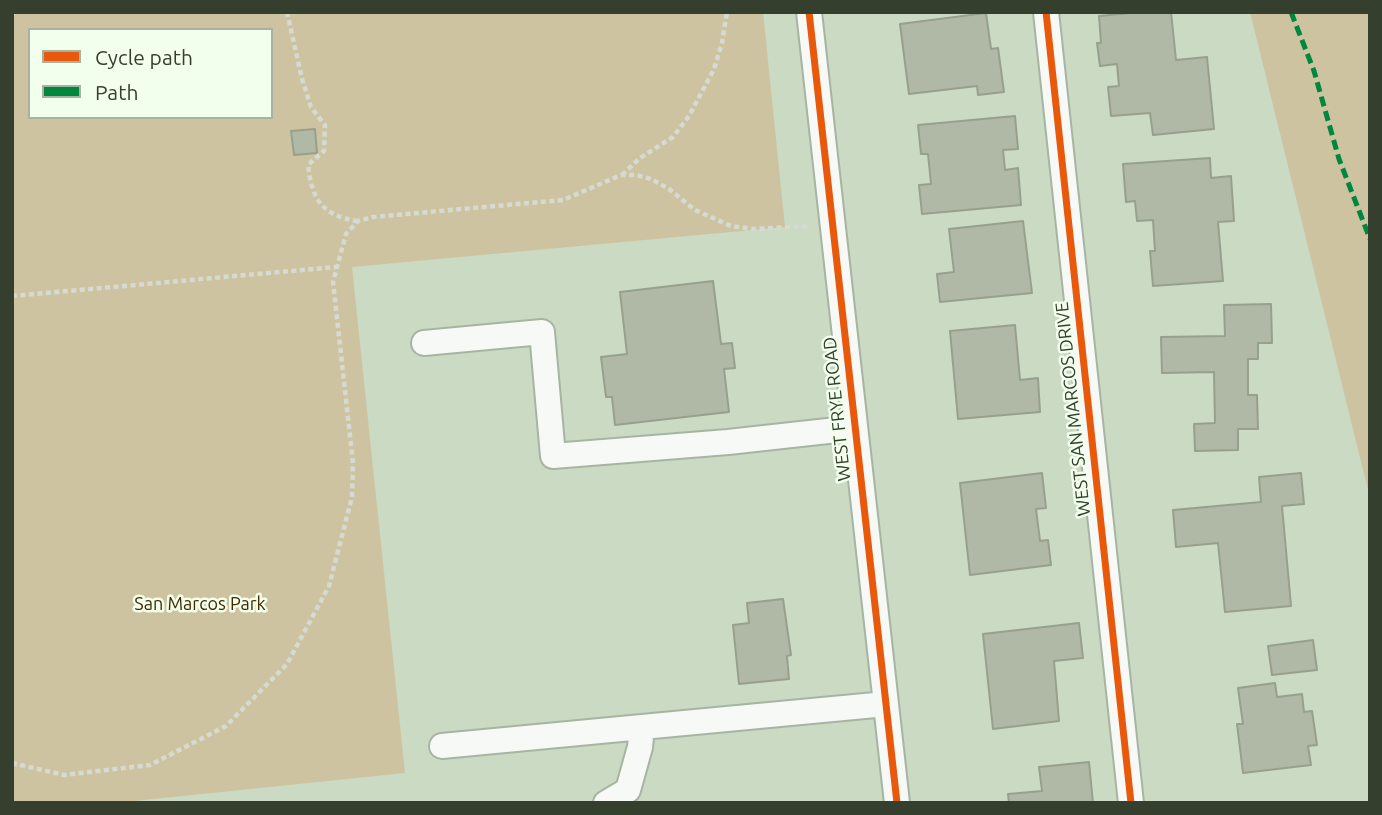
<!DOCTYPE html>
<html>
<head>
<meta charset="utf-8">
<style>
	body { margin:0 }
	#map { position:relative; width:1382px; height:815px; overflow:hidden; background:#cadac3; font-family:Ubuntu,sans-serif }
	canvas { display:block }
	.frame { position:absolute; inset:0; border:14px solid #343f2e; pointer-events:none }
	.legend { position:absolute; left:28px; top:28px; width:245px; height:91px; box-sizing:border-box; background:#f3ffed; border:2px solid #a7b2a1; margin:0; padding:9px 12px; list-style:none; font-size:21px; color:#343f2e }
	.legend li { display:flex; align-items:center; gap:14px; height:35px }
	.legend b { width:35px; border:2px solid #a7b2a1 }
</style>
</head>
<body>
<div id="map">
<canvas width="1382" height="815"></canvas>
<div class="frame"></div>
<ul class="legend">
<li><b style="height:9px;background:#e8590c"></b>Cycle path</li>
<li><b style="height:9px;background:#00873e"></b>Path</li>
</ul>
</div>
<script>
const context = document.querySelector('canvas').getContext('2d');
context.lineJoin = 'round';
function paint(path, color) { context.fillStyle = color; context.fill(path, 'evenodd'); }
function trace(path, color, width, dash) { context.strokeStyle = color; context.lineWidth = width; context.lineCap = dash ? 'butt' : 'round'; context.setLineDash(dash || []); context.stroke(path); }
function label(font, color, halo, rows, align = 'center') {
  context.font = font + ' Ubuntu,sans-serif'; context.lineWidth = 5; context.setLineDash([]); context.textBaseline = 'middle'; context.strokeStyle = halo; context.fillStyle = color; for (const [text, x, y, turn = 0] of rows) {
    context.save(); context.translate(x, y); context.rotate((+turn || 0) * Math.PI / 180); context.textAlign = isNaN(turn) ? turn : align; if (halo) context.strokeText(text, 0, 0); context.fillText(text, 0, 0); context.restore();
  }
}
const green = new Path2D(`
	M12 12H763L785 227 352 267 405 773 115 803H12ZM30 30H271V117H30Z
	M1250 12H1370V498Z`);
const building = new Path2D(`
	M1141 12H1171L1176 60 1207 57 1214 129 1153 135 1150 113 1111 116 1108 87 1119 86 1117 64 1100 66 1097 43H1101L1099 16Z
	M986 13 991 49 998 48 1004 92 978 95 977 86 909 94 900 24Z
	M1015 116 1018 149 1003 150 1005 170 1018 168 1021 205 922 214 919 185 931 184 928 154H921L918 125Z
	M315 129 317 153 294 155 291 131Z
	M1210 158 1211 178 1231 176 1234 221 1218 222 1223 281 1153 286 1150 251H1155L1153 220 1137 221 1135 201 1126 202 1123 164Z
	M1023 221 1032 293 940 302 937 274 954 272 949 229Z
	M713 281 721 344 732 343 735 368 724 369 729 412 615 425 612 397H606L601 357 627 354 620 292Z
	M1271 304 1272 343H1258V359H1248V395H1257L1258 429H1238V450L1195 451 1194 424 1215 423 1214 372 1162 373 1161 337 1225 336 1224 305Z
	M1015 325 1020 380 1038 378 1040 412 958 419 950 331Z
	M1042 473 1046 508 1036 509 1040 541 1048 540 1051 565 970 575 960 483Z
	M1301 473 1304 504 1282 506 1291 606 1225 612 1218 543 1176 547 1173 510 1261 502 1259 477Z
	M783 599 791 655 787 656 789 679 739 684 733 625 749 623 747 603Z
	M1079 623 1083 658 1054 661 1059 721 993 729 983 634Z
	M1313 640 1317 670 1272 675 1268 646Z
	M1275 683 1277 697 1302 694 1304 712 1312 711 1317 745 1308 746 1311 765 1243 773 1237 724H1243L1238 688Z
	M1089 762 1093 803H1009L1008 794 1042 791 1039 767Z`);
const path = new Path2D(`
	M287 12 302 79 311 107 325 125 324 151 308 165C312 200 322 215 357 221
	M12 15 14 12
	M622 175 640 158 673 137 689 116 714 69 722 43 727 12
	M12 296 336 267
	M12 763 64 775 150 765 226 726 287 664 329 586 352 497 353 463 333 282 346 234 358 221 373 217 563 200 621 175H636L651 179 669 189 695 210 731 226 753 229 810 226`);
const minor = new Path2D(`
	M809 12 897 803
	M1046 12 1131 803
	M424 343 542 332 553 456 728 442 855 428
	M442 746 642 727
	M606 803 628 790 640 747 642 727 886 704`);
const quiet = new Path2D(`
	M1291 12 1314 71 1339 159 1370 239`);
const cycleway = new Path2D(`
	M809 12 897 803
	M1046 12 1131 803`);
const streetNames = [
	["WEST FRYE ROAD",837,409,-96],
	["WEST SAN MARCOS DRIVE",1073,409,-96]
];
const parkNames = [
	["San Marcos Park",200,604]
];
paint(green, '#cec3a0');
paint(building, '#b0b9a5');
trace(building, '#97a08d', 2);
trace(minor, '#a8b4a2', 28);
trace(path, '#d5dad3', 4.5, [5, 3.5]);
trace(minor, '#f7f9f6', 24);
trace(quiet, '#00873e', 5, [10, 5]);
trace(cycleway, '#e8590c', 7);
label('18px', '#343f2e', '#f3ffed', streetNames);
label('18px', '#432a00', '#f3ffed', parkNames);
</script>
</body>
</html>
